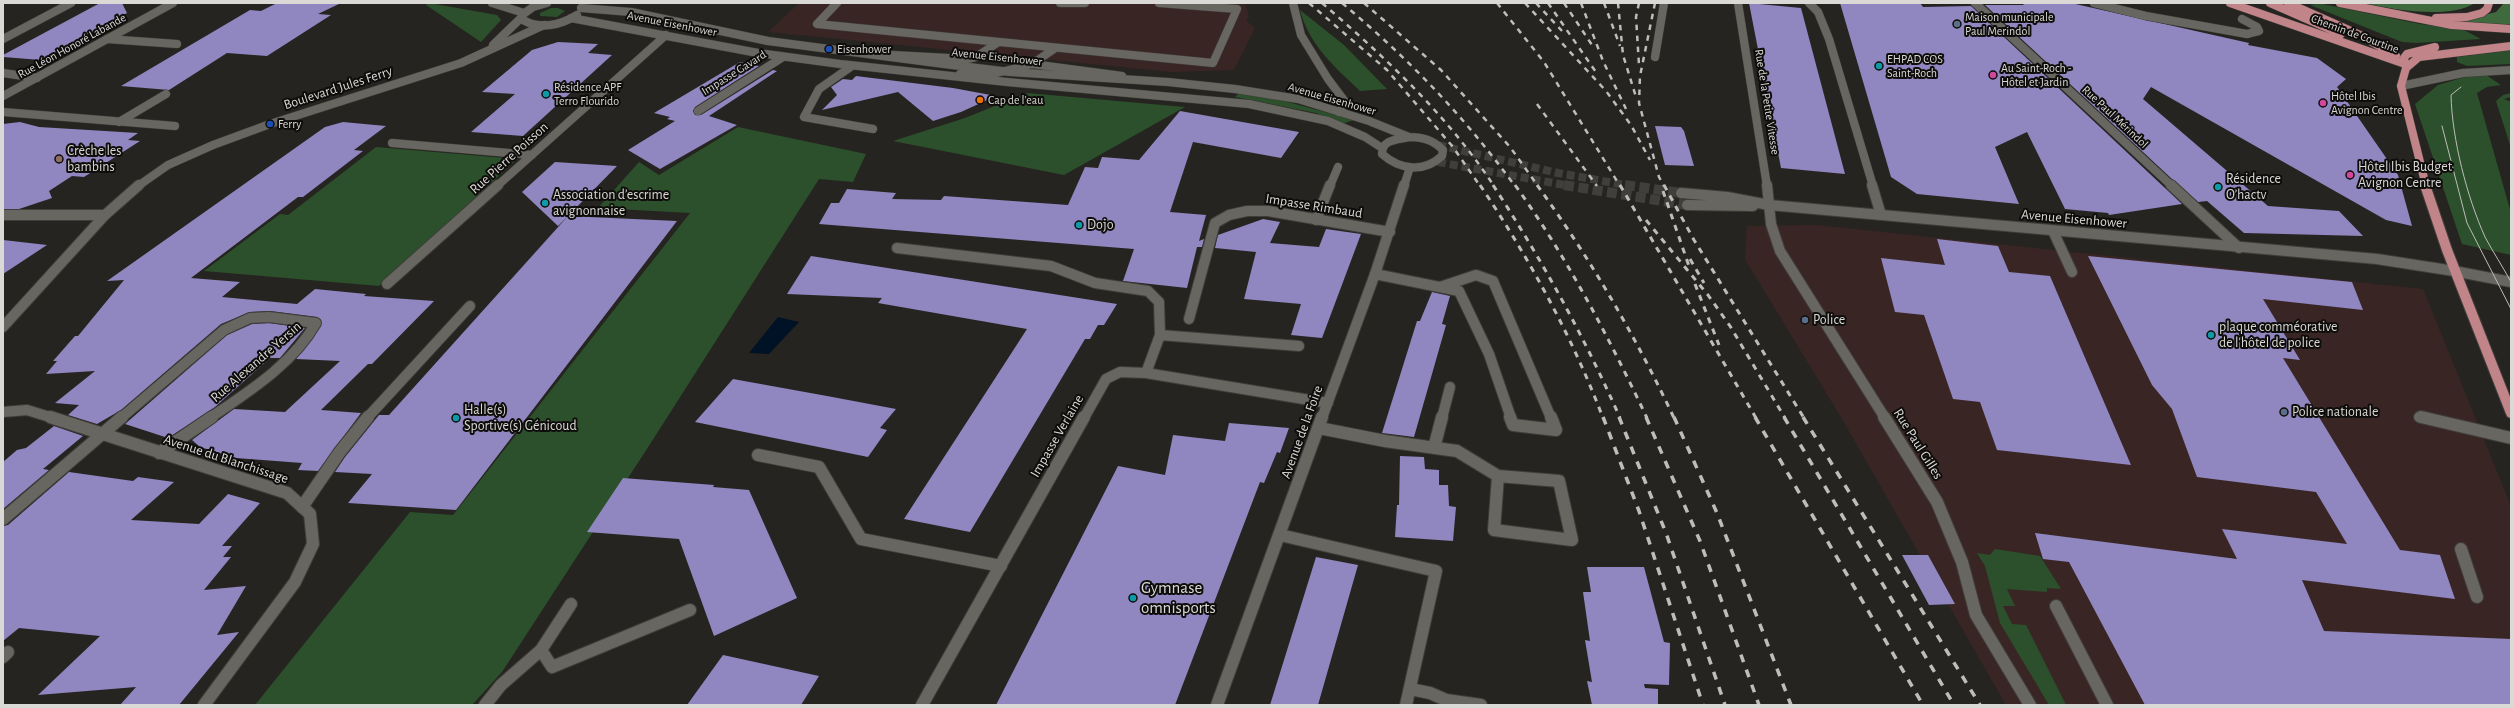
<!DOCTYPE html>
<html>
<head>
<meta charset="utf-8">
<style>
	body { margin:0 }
	#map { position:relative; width:2514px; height:708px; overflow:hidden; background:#262420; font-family:"Alegreya Sans",sans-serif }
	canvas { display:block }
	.frame { position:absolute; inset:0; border:4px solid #dad9d6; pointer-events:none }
</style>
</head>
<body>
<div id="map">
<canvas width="2514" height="708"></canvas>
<div class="frame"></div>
</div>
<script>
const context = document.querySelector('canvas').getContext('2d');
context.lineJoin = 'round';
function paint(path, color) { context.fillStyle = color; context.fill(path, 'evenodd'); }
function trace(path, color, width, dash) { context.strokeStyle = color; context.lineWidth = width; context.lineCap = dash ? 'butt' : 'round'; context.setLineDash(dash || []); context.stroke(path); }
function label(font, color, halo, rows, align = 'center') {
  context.font = font + ' "Alegreya Sans",sans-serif'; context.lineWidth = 4; context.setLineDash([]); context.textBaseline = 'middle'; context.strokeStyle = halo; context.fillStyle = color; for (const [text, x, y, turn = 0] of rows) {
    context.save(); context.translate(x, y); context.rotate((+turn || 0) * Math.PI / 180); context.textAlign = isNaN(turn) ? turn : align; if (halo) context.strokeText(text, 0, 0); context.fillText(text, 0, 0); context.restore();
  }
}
const commercial = new Path2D(`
	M799 3H1249L1245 4 1249 16 1246 21 1255 28 1234 70 1172 72 768 32Z
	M1816 225 2423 289 2511 506V705H2006L1842 419 1745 259 1747 226Z`);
const green = new Path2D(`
	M429 3 497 15 501 20 481 42 426 5Z
	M2318 3 2420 24 2462 29 2481 39 2416 43 2402 42 2310 5Z
	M551 8H558L565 11 557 17 540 16V13Z
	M1300 10 1344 45 1387 89 1360 91C1335 67 1309 45 1300 10Z
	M2511 50V64L2467 66 2457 62V57Z
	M2486 75 2501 85 2487 87 2477 93 2511 213V255L2462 244 2415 104 2438 85 2465 77Z
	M1027 93 1185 107 1064 175 893 141 965 118Z
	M1239 93 1277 99 1354 120 1341 124 1316 113 1235 97Z
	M2511 93V97L2504 99 2511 102V148L2496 101 2503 95Z
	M738 127 866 154 853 182 819 179 654 438 502 672 472 705H255L410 512 453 515 690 213 598 208 639 162 659 175Z
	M376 147 517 159 379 286 204 271 280 214 288 215Z
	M1995 549 2040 556 2061 589 2047 588V592L2007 589 2015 606H2003L2012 624 2026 625 2066 705H2049L2000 623 1985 566 1977 553 1990 555Z`);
const forest = new Path2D(`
	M2362 3H2475C2449 20 2392 9 2362 3Z
	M2504 3H2511V24H2470L2464 20 2496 12Z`);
const water = new Path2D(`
	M778 317 799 322 769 354 749 353Z`);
const building = new Path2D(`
	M100 3H122L127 13 41 60 3 57V55Z
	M277 3H341L318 14 331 15 267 56 227 53 169 90 121 86 250 10 261 11Z
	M1749 3 1801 8 1845 174 1781 168Z
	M1840 3H1920L1923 7 1971 6 2182 204 2109 215 2108 213 2065 209 2027 132 1995 147 2019 204 1917 194 1891 177Z
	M2022 3H2071L2249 43 2248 45 2317 58 2346 79 2337 87 2398 175 2412 226 2386 220 2151 87 2143 99 2268 206 2339 211 2363 236 2244 233 2207 201 2198 202 2172 179 1985 5H2024Z
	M558 42 598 44 588 53 612 55 523 136 471 132 515 94 482 92 532 50Z
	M740 62 759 66 695 107 693 111 695 115H701L773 70 777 71 709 116 737 125 660 169 628 150 675 121 667 119 670 117 654 113Z
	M856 76 953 88 996 96 961 112 933 121 898 92 822 110 837 95 831 87 843 79 852 80Z
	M1180 111 1299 132 1281 158 1193 142 1170 212 1206 215 1199 241 1204 239 1202 247H1197L1187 288 1123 281 1134 249 819 224 831 203H839L847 189 896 193 892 199 941 200 944 196 1068 205 1085 167 1098 168 1102 157 1139 160Z
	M20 122 39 127 138 133 128 140 140 141 84 177 72 176 49 191 52 198 19 209H3V124Z
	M343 122 386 126 354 150 363 151 303 197H298L191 278 240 282 222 297 297 304 315 289 366 294 364 296 434 301 372 364H368L321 410 361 413 318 471 298 470 302 463 236 458 200 447 192 440 234 409 285 412 340 361 296 359 321 326V320L317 317 270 311 250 312 221 324 121 410 97 424 68 415 79 405 55 403 95 371 46 374 57 361H53L75 336H78L124 280 107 281 325 127Z
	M1655 126 1681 127 1684 131 1694 166 1665 165Z
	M555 162 617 166 568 216 677 221 456 510 348 503 372 474 335 472 345 457 379 415H389L568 216 558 226 522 192Z
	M1263 219 1280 222 1270 243 1319 247 1326 229 1361 234 1322 338 1291 335 1301 304 1244 299 1256 252 1215 248 1218 235Z
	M1937 239 1998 246 2009 272 2050 276 2131 465 1997 450 1980 402 1953 399 1924 315 1895 312 1881 258 1945 265Z
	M3 240 47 245 3 274Z
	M811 256 1117 304 1104 325H1098L1090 339H1085L970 532 904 519 1027 329 878 303 882 298 787 294Z
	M2088 256 2352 282 2363 310 2263 299 2300 360 2283 358 2400 550 2440 555 2455 599 2302 580 2324 631 2511 639V705H2145L2069 562 2043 559 2035 533 2237 559 2222 529 2347 544 2316 492 2197 477 2172 409 2152 385Z
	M1432 292 1450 296 1442 324 1446 325 1414 437 1382 433 1417 321H1420Z
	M269 323 305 328 280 358H270L215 407 168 438 125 424 227 335 252 324Z
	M733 379 827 396 896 409 880 428 887 430 868 457 695 422Z
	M1229 423 1289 428 1280 453 1277 452 1264 483 1260 482 1175 705H996L1118 466 1165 475 1173 435 1225 441Z
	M54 426 83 436 43 469 49 470 3 509V462L17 450 26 448Z
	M1400 456 1424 457 1425 469 1439 470V485H1448L1449 506 1456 507 1453 541 1395 537 1397 505H1399Z
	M69 472 133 481 138 477 174 482 131 520 199 524 228 494 260 503 222 546H232L223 557H231L204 590 246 586 217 635 239 632 179 705H120L136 687 38 695 100 636 19 628 3 641V526L8 525Z
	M623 478 714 485 713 487 749 490 797 598 714 636 679 539 587 532Z
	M1902 555H1928L1955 604 1929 605Z
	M1316 557 1358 565 1318 705H1270Z
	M1587 567H1644L1664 642 1670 643 1669 685 1644 684 1645 688 1658 689V705H1592L1587 681 1592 682 1585 640 1590 641 1583 592H1591Z
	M723 655 819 676 801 705H687Z`);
const secondaryTunnelFar1 = new Path2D(`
	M1438 145 1558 173 1631 186
	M1438 162 1570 186`);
const secondaryTunnel = new Path2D(`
	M1564 185 1687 205
	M1625 185 1681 193`);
const serviceFar2 = new Path2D(`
	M837 3 817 24 1213 63 1237 9 1159 3
	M1060 3H1085
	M1809 3 1818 12 1829 39 1873 186
	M2242 19 2257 27 2259 31 2247 34
	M3 39 71 3
	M107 39 177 44
	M1054 49 1032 64 1122 76
	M874 54 967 59 976 57 997 43
	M1655 57 1664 3
	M852 66 819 89 804 117 873 129
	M3 73 37 78
	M960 74 997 73 1032 64
	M2401 86 2463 73 2511 70
	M3 112 175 126
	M119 122 166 94
	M1330 186 1338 167`);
const serviceFar1 = new Path2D(`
	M1872 185 1881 215
	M1316 220 1330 185
	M2053 231 2072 272
	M897 248 1051 266 1095 283 1148 291 1159 302 1160 335 1146 373
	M1375 274 1459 291 1489 354 1511 418
	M1440 287 1476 275 1493 281 1551 418
	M1160 335 1299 346
	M2419 417 2425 418
	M367 418 470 306
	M1442 418 1450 387`);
const service = new Path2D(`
	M1510 417 1513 425 1556 430 1551 417
	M2421 417 2511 438
	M1319 428 1385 441 1457 451 1498 476
	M1434 448 1442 417
	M758 455 819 467 861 539 1001 566
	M1498 476 1559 481 1572 540 1494 530Z
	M302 507 339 453 368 417
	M2461 549 2477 597
	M2056 606 2107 705
	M541 650 571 604
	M1410 689 1430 693 1446 700 1481 705
	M485 705 501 685 541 650 552 667 690 610`);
const minorFar2 = new Path2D(`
	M1293 3 1301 35 1328 79 1346 103 1339 112
	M1738 3 1767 186
	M1975 3 2172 186
	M2094 3 2146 16 2247 34
	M3 96 173 3
	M698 111 783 57
	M392 143 532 155
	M497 186 666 35
	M1404 186 1410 167`);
const minorFar1 = new Path2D(`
	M1767 185 1771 224 1780 251 1885 418
	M2171 185 2239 248
	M3 215H105
	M2454 271 2511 282
	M387 284 498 185
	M1189 319 1215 223 1229 215 1247 211H1268L1390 232
	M3 412 27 410 53 418
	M121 418 224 330 250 318 269 317 316 323C293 364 248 392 210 418
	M1084 418 1106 379 1120 372 1146 373 1328 403
	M1322 418 1375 274 1404 185`);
const minor = new Path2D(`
	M50 417 287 493 310 514 313 544 295 582 204 705
	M1884 417 1937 502 1962 562 1976 615 2030 705
	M159 453 212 417
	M3 519 122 417
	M1280 535 1436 571 1406 705
	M3 657 8 652
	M922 705 1084 417
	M1217 705 1322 417`);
const tertiaryFar1 = new Path2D(`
	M493 45 522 17
	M138 186 168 165 213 145 270 124 461 63 544 25`);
const tertiary = new Path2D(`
	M3 327 105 215 139 185`);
const secondaryFar1 = new Path2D(`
	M492 3 524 13
	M547 3 533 7 522 15 523 20C540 30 561 25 577 15
	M581 8 631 12 768 41 944 64 1010 72 1168 82 1235 89 1298 99 1369 121 1409 137
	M571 18 758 53 840 64 1007 82 1249 104 1328 121 1365 137 1382 148
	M1409 137C1423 137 1433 140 1443 150L1442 156C1424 173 1400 170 1382 154 1382 139 1397 140 1409 137Z`);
const secondary = new Path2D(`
	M1681 193 1727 197 1769 205 2377 259 2454 271
	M1687 205 1753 206`);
const primaryFar1 = new Path2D(`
	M2230 3 2405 64
	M2270 3 2341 34
	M2288 3 2360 35 2396 56
	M2340 3 2452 25 2511 29
	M2436 18 2467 17 2482 13 2487 9 2489 3
	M2406 68 2404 58 2407 54 2435 47
	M2426 186 2401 86 2406 68 2419 57 2511 46`);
const primary = new Path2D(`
	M2425 185 2447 250 2511 413`);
const tram = new Path2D(`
	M2461 87 2451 95C2452 139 2467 197 2485 237 2493 252 2503 267 2511 282
	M2442 126 2467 223 2511 309`);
const railFar2 = new Path2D(`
	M1309 3 1387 70 1453 147 1480 186
	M1322 3C1386 58 1447 115 1494 186
	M1342 3C1411 61 1462 114 1515 186
	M1364 3 1441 70 1510 147 1538 186
	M1497 3 1544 62 1620 186
	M1525 3 1606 91 1631 125 1650 160
	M1536 3 1562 31
	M1548 3 1598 75
	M1564 3 1594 48
	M1581 3 1603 61 1626 109
	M1604 3 1620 46
	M1618 3 1623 55 1636 97
	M1639 3 1636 17 1639 65
	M1655 3 1640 76 1639 103 1659 177 1664 186
	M1537 104 1597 186`);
const railFar1 = new Path2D(`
	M1480 185C1529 258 1572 336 1603 418
	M1493 185C1542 260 1584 336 1620 418
	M1515 185C1567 257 1609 338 1647 418
	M1537 185C1590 258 1636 337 1674 418
	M1620 185 1756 418
	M1664 185 1694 240 1804 418
	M1663 191 1690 269
	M1646 220 1708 295 1730 326 1785 418
	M1690 259 1704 283
	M1695 284 1719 345`);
const rail = new Path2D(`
	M1603 417 1639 511 1703 705
	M1619 417 1666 533 1725 705
	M1646 417 1700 541 1759 705
	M1674 417 1717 513 1791 705
	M1755 417 1923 705
	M1784 417 1954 705
	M1803 417 1980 705`);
const markers = [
	[1957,24,4,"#5c6f8a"],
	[829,49,4,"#1a4fb4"],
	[1879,66,4,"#0f9aa8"],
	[1993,75,4,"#d1479c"],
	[546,94,4,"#0f9aa8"],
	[980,100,4,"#e8710a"],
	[2323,103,4,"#d1479c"],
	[270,124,4,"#1a4fb4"],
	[59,159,4,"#8d6e63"],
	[2350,175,4,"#d1479c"],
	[2218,187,4,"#0f9aa8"],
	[545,203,4,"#0f9aa8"],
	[1079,225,4,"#0f9aa8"],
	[1805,320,4,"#5c6f8a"],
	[2211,335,4,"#0f9aa8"],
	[2284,412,4,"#5c6f8a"],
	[456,418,4,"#0f9aa8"],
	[1133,598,4,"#0f9aa8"]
];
const farPoinames = [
	["Maison municipale",1965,17],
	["Paul Merindol",1965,31],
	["Eisenhower",837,49],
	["EHPAD COS",1887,59],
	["Saint-Roch",1887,73],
	["Au Saint-Roch -",2001,68],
	["Hôtel et Jardin",2001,82],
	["Résidence APF",554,87],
	["Terro Flourido",554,101],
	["Hôtel Ibis",2331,96],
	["Avignon Centre",2331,110],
	["Cap de l’eau",988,100],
	["Ferry",278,124]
];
const farStreetnames = [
	["Avenue Eisenhower",672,24,11],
	["Chemin de Courtine",2355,34,20],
	["Rue Léon Honoré Labande",72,46,-29],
	["Avenue Eisenhower",997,57,6],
	["Impasse Gavard",734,73,-32],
	["Avenue Eisenhower",1332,99,16],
	["Rue de la Petite Vitesse",1767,102,81],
	["Rue Paul Mérindol",2115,117,43]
];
const streetNames = [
	["Boulevard Jules Ferry",338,88,-18],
	["Rue Pierre Poisson",509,158,-42],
	["Impasse Rimbaud",1314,206,9],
	["Avenue Eisenhower",2074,219,5],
	["Rue Alexandre Yersin",256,362,-41],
	["Avenue de la Foire",1302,432,-70],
	["Impasse Verlaine",1057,436,-60],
	["Rue Paul Gilles",1918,444,58],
	["Avenue du Blanchissage",226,459,18]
];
const poiNames = [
	["Crèche les",67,151],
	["bambins",67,167],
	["Hôtel Ibis Budget",2358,167],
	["Avignon Centre",2358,183],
	["Résidence",2226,179],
	["O’hactv",2226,195],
	["Association d’escrime",553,195],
	["avignonnaise",553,211],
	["Dojo",1087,225],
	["Police",1813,320],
	["plaque comméorative",2219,327],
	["de l'hôtel de police",2219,343],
	["Halle(s)",464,410],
	["Sportive(s) Génicoud",464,426],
	["Police nationale",2292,412]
];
const nearPoinames = [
	["Gymnase",1141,588],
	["omnisports",1141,608]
];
paint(commercial, '#392624');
paint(green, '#2b502b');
paint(forest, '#3e6a3d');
paint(water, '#001225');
paint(building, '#9086c0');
trace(secondaryTunnelFar1, '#413f3b', 8, [8, 4]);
trace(secondaryTunnel, '#413f3b', 10, [10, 4.5]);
trace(serviceFar2, '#403e3a', 9);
trace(serviceFar1, '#403e3a', 12);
trace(service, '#403e3a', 14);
trace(minorFar2, '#403e3a', 9);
trace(minorFar1, '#403e3a', 12);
trace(minor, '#403e3a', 14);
trace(tertiaryFar1, '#403e3a', 9);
trace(tertiary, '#403e3a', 12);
trace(secondaryFar1, '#403e3a', 9);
trace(secondary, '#403e3a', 12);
trace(primaryFar1, '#403e3a', 9);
trace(primary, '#403e3a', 12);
trace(serviceFar2, '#686661', 8);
trace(serviceFar1, '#686661', 10);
trace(service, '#686661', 12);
trace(minorFar2, '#686661', 8);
trace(minorFar1, '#686661', 10);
trace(minor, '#686661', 12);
trace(tertiaryFar1, '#686661', 8);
trace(tertiary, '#686661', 10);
trace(secondaryFar1, '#686661', 8);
trace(secondary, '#686661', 10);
trace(primaryFar1, '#c08489', 8);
trace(primary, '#c08489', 10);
trace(tram, '#bebdb9', 1);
trace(railFar2, '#bebdb9', 2.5, [5.5, 5.5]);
trace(railFar1, '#bebdb9', 3, [6, 6]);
trace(rail, '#bebdb9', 3.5, [8, 8]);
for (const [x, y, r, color] of markers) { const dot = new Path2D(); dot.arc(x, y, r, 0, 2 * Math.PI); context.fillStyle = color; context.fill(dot); trace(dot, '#0e0d0b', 1.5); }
label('12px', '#dad9d6', '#0e0d0b', farPoinames, 'left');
label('12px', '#dad9d6', '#0e0d0b', farStreetnames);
label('14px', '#dad9d6', '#0e0d0b', streetNames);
label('14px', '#dad9d6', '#0e0d0b', poiNames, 'left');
label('17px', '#dad9d6', '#0e0d0b', nearPoinames, 'left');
</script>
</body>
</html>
